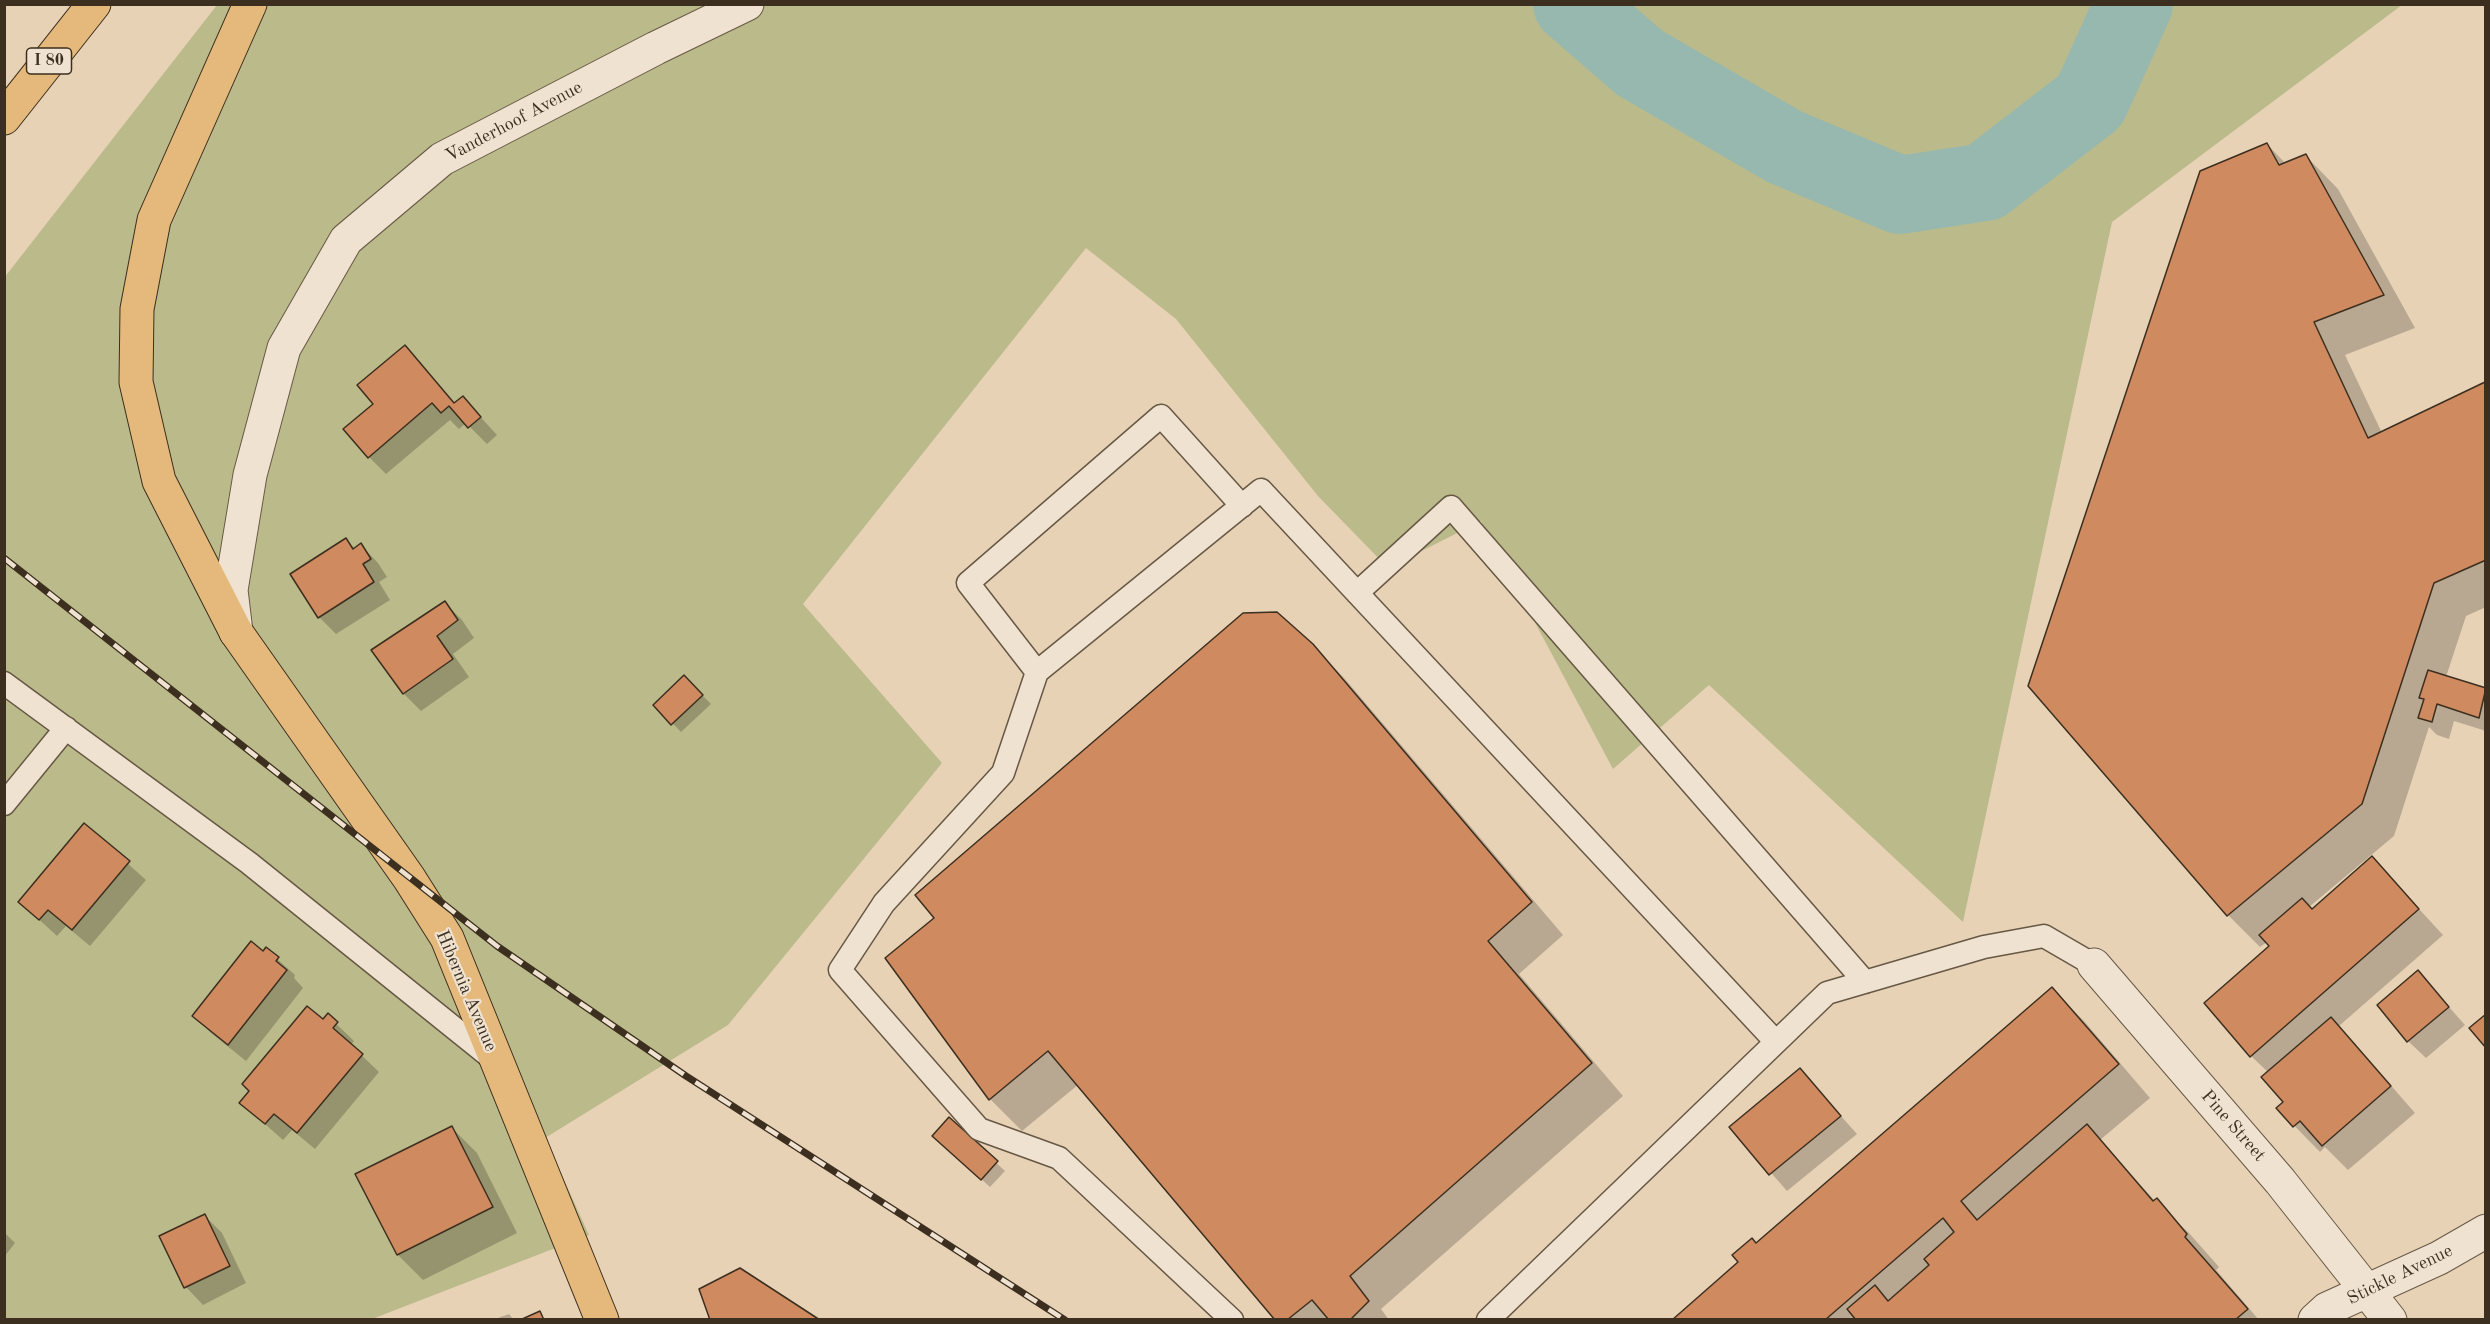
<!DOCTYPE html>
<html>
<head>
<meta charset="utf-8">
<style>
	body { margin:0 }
	#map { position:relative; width:2490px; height:1324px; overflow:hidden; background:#e7d2b6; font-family:"Old Standard TT",serif }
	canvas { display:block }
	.frame { position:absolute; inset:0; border:6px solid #3c2f1f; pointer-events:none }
</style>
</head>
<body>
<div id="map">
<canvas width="2490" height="1324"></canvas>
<div class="frame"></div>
</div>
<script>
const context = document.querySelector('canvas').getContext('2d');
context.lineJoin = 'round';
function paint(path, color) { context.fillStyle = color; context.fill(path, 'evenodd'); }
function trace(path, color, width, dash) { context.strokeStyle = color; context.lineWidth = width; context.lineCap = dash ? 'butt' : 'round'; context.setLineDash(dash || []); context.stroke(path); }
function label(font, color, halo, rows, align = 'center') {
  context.font = font + ' "Old Standard TT",serif'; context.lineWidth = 4.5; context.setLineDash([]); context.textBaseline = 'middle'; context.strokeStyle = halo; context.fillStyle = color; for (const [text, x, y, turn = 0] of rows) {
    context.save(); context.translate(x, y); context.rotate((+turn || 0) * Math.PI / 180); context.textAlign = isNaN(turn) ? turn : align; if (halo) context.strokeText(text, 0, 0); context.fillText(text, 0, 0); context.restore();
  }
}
const green = new Path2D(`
	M217 5H2402L2112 222 1963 922 1709 685 1613 769 1481 521 1388 568 1318 496 1176 319 1086 248 803 604 942 763 728 1025 545 1138 589 1235 372 1319H5L4 278Z`);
const shadow = new Path2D(`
	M2267 144 2286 164 2306 156 2338 189 2415 328 2345 355 2382 433 2486 385V607L2466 616 2446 677 2486 690V731L2454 721 2449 739 2437 735 2429 727 2394 836 2309 907 2312 911 2372 858 2443 935 2339 1026 2415 1113 2348 1170 2325 1147 2320 1152 2278 1109 2285 1102 2269 1073 2251 1056 2271 946 2267 942 2260 947 2228 915Z
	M405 347 455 404 463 398 497 435 487 444 466 423 459 429 450 420 386 474 369 457 376 404Z
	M346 540 355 549 361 545 378 563 387 577 379 582 390 600 336 634 319 617Z
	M445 603 462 620 474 638 453 654 469 677 421 711 404 694 374 650Z
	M1312 645 1345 679 1563 935 1519 974 1623 1096 1381 1309 1389 1320H1277L1079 1084 1022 1131 990 1099 887 958Z
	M684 677 711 704 681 732 655 705Z
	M85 825 146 880 90 946 66 926 57 936 20 902Z
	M266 949 295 975 294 978 303 988 246 1061 211 1033 194 1016Z
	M2418 972 2465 1025 2426 1058 2408 1041Z
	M2052 989 2084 1021 2150 1098 2100 1140 2155 1201 2189 1233 2219 1267 2216 1270 2259 1320H1674L1741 1262 1757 1245Z
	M328 1016 354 1041 351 1045 379 1072 315 1149 292 1130 283 1140 241 1103Z
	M1800 1070 1857 1134 1787 1191 1731 1127Z
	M949 1119 1005 1171 990 1187 942 1144Z
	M452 1128 477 1153 517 1233 423 1280 398 1255 358 1175Z
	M205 1216 222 1233 246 1283 203 1305 186 1287 161 1237Z
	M4 1232 15 1243 4 1257Z
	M509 1314 514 1320 495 1319Z`);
const river = new Path2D(`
	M1572 4 1640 63 1785 147 1900 195 1985 182 2090 101 2134 4`);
const building = new Path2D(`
	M2267 143 2279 165 2306 154 2384 295 2314 322 2368 438 2485 382 2486 560 2434 583 2362 804 2227 916 2028 686 2200 171Z
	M405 345 454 403 463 396 481 417 468 428 449 406 441 413 432 403 368 458 343 429 373 404 357 385Z
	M346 538 353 549 361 543 371 559 363 564 374 582 318 618 290 574Z
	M445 601 458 620 437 636 453 659 403 694 371 650Z
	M1277 612 1313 644 1532 902 1488 941 1592 1063 1350 1276 1369 1301 1350 1320H1329L1312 1300 1287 1320H1275L1048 1051 989 1100 885 958 934 918 915 895 1243 613Z
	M2428 670 2486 688 2479 718 2437 704 2432 722 2418 718 2424 699 2419 698Z
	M684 675 703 695 671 725 653 705Z
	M84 823 130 861 72 930 48 910 39 920 18 902Z
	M2372 856 2419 909 2250 1057 2204 1003 2269 946 2259 935 2302 898 2312 909Z
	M251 941 263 951 266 947 279 957 276 961 287 970 228 1045 192 1016Z
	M2418 970 2449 1007 2407 1042 2377 1005Z
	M2052 987 2119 1064 1961 1201 1977 1220 2087 1124 2153 1201 2157 1198 2187 1234 2185 1237 2248 1309 2235 1320H1856L1847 1309 1875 1285 1888 1301 1929 1265 1924 1259 1954 1232 1943 1218 1825 1320H1672L1738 1262 1732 1255 1752 1238 1756 1243Z
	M307 1006 323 1019 328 1013 338 1022 333 1028 363 1054 297 1133 274 1114 265 1124 239 1103 249 1091 242 1084Z
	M2486 1014V1048L2469 1028Z
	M2331 1017 2391 1086 2322 1146 2300 1121 2293 1127 2276 1108 2283 1102 2261 1077Z
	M1800 1068 1841 1116 1769 1175 1729 1127Z
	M949 1117 998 1161 981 1180 932 1136Z
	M452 1126 493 1207 397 1255 355 1174Z
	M205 1214 230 1266 184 1288 159 1236Z
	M740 1268 820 1320H710L699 1289Z
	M540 1311 544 1320H520Z`);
const service = new Path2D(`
	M1357 593 1451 507 1865 982
	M1037 672 968 583 1161 416 1242 506
	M4 683 249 863 494 1060
	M4 804 66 728
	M1232 1320 1059 1158 979 1129 840 970 884 903 1003 773 1037 672 1261 490 1776 1042
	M1488 1320 1827 993 1984 947 2044 936 2094 965`);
const minor = new Path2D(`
	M236 632 231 590 250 475 284 348 346 240 442 159 656 48 747 4
	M2094 965 2280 1181 2390 1320
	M2315 1320 2327 1309 2439 1258 2486 1231`);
const primary = new Path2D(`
	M236 632 409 878 447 938 602 1320`);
const motorway = new Path2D(`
	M4 118 94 4
	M236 632 159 481 136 382 137 309 154 220 250 4`);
const rail = new Path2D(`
	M4 558 497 946 686 1076 1065 1320`);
const shields = [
	[49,61,45]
];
const shieldNames = [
	["I 80",49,61]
];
const streetNames = [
	["Vanderhoof Avenue",514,122,-28],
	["Hibernia Avenue",466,991,67],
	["Pine Street",2233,1126,49],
	["Stickle Avenue",2400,1275,-26]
];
paint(green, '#bbba8a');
paint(shadow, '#0003');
trace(river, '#97b8af', 78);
paint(building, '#cf8a60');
trace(building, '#3c2f1f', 1.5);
trace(service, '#675845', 25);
trace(minor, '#675845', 35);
trace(primary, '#3c2f1f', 35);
trace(motorway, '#3c2f1f', 35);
trace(service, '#efe2d0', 22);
trace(minor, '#efe2d0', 33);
trace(primary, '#e4b97b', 33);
trace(motorway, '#e4b97b', 33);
trace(rail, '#3c2f1f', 7);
trace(rail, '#efe2d0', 4.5, [14]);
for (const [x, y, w] of shields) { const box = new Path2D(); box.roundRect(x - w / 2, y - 13, w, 26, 4.5); context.fillStyle = '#efe2d0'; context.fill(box); trace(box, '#3c2f1f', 1.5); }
label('bold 16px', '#3c2f1f', null, shieldNames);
label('18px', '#3c2f1f', '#efe2d0', streetNames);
</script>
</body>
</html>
